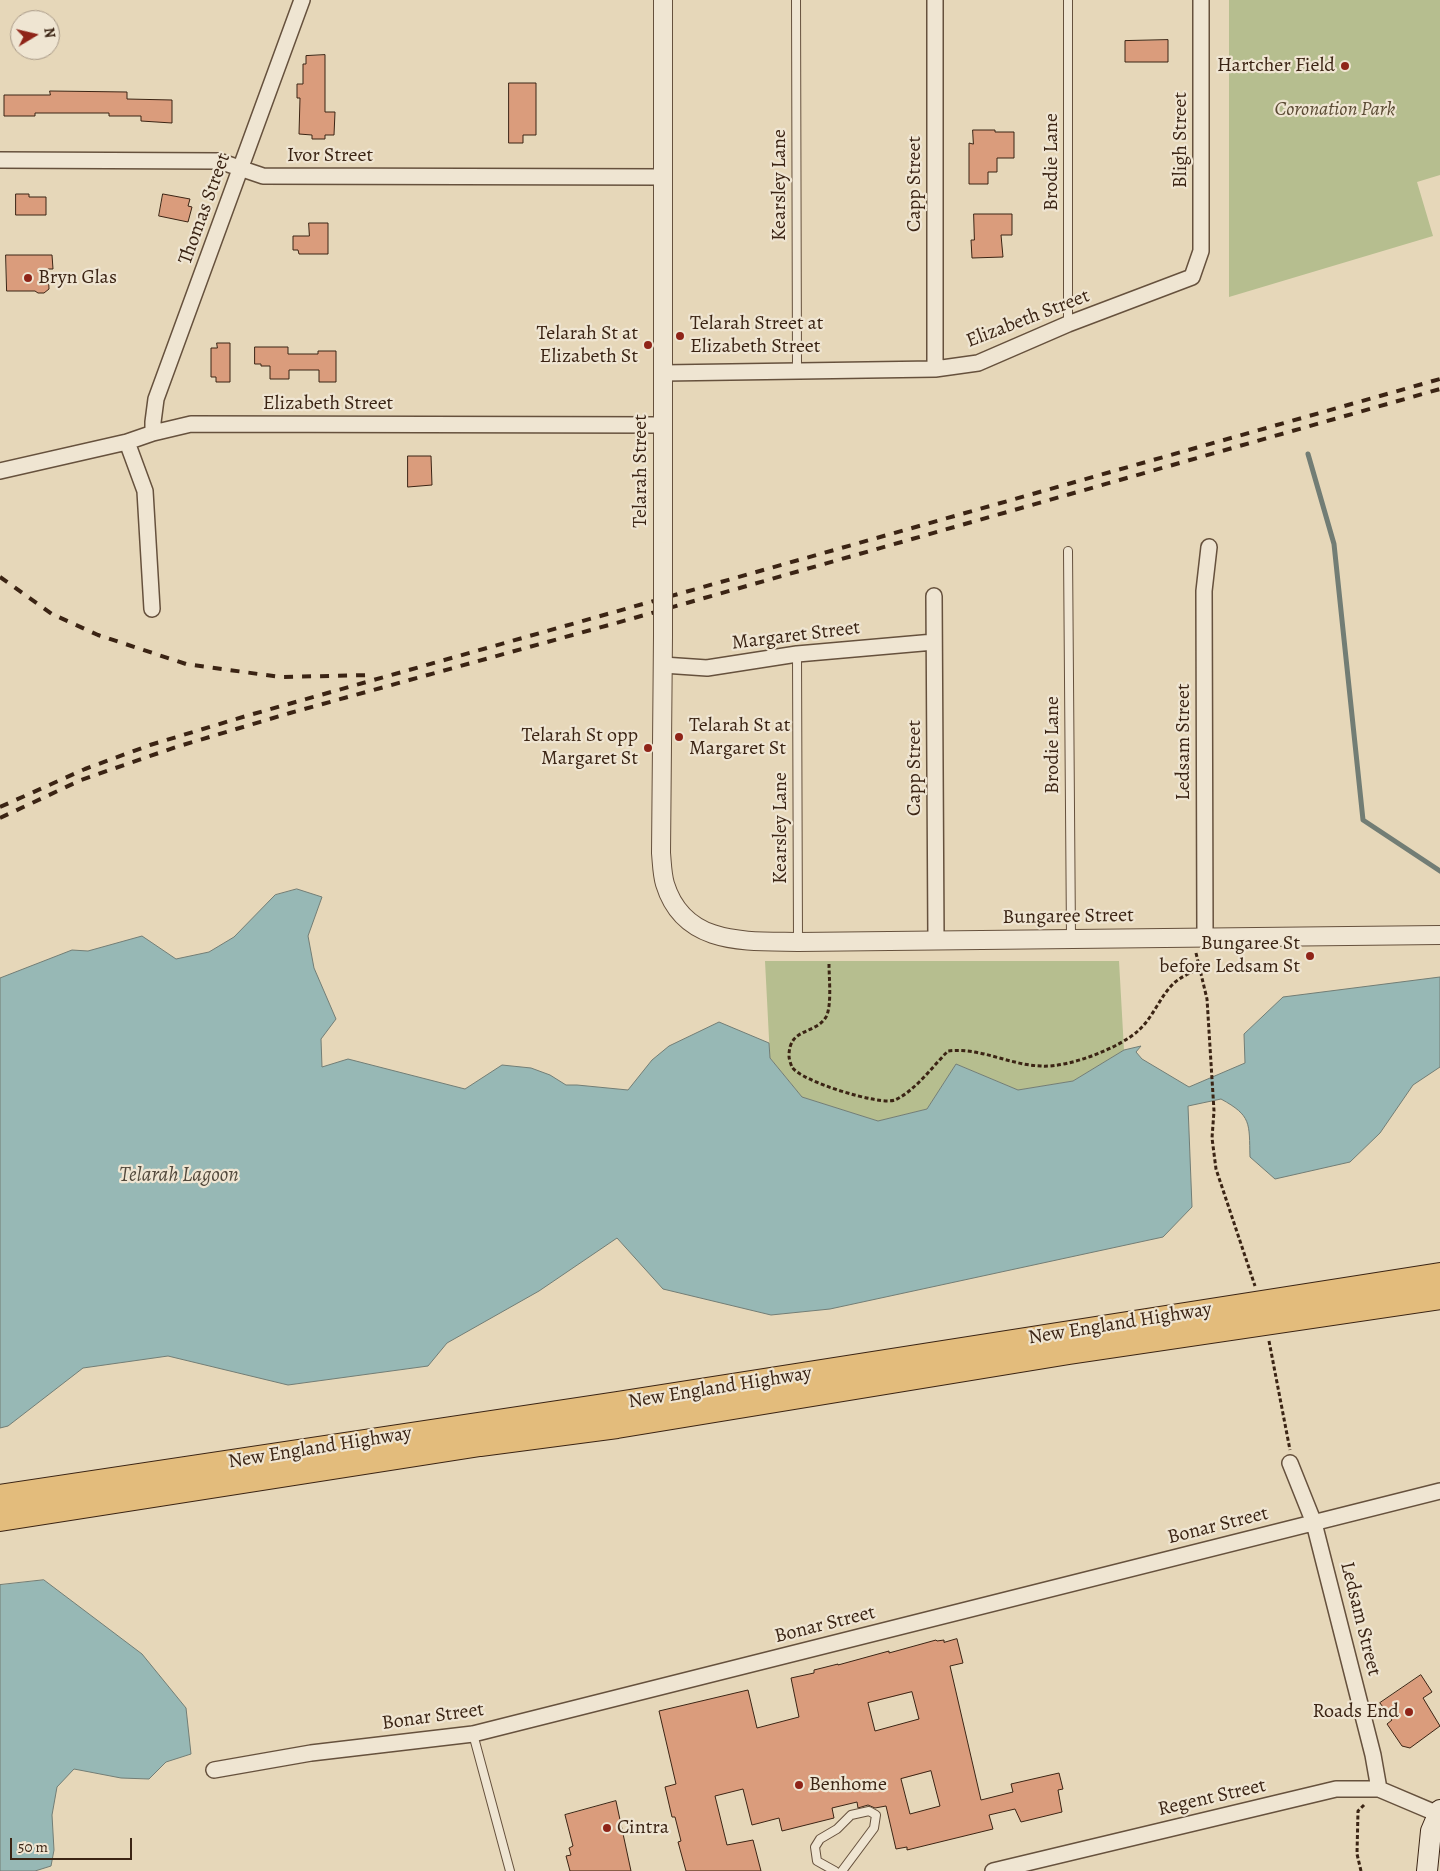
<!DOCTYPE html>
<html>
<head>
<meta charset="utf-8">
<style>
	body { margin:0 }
	#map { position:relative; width:1440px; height:1871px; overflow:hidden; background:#e6d7b9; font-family:Alegreya,serif }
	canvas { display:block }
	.north { position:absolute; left:10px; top:10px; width:50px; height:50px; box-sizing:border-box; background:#efe5d2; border:1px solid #a79886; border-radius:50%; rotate:81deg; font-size:14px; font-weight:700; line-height:20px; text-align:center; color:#3b2414 }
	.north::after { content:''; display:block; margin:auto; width:18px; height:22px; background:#8f2418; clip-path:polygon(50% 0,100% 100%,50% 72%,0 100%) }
	.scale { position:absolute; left:10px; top:1838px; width:122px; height:22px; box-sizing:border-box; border:2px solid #3b2414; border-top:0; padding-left:6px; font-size:15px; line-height:18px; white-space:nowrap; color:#3b2414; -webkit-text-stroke:4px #efe5d2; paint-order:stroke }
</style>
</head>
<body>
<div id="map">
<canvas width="1440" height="1871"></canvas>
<div class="north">N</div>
<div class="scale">50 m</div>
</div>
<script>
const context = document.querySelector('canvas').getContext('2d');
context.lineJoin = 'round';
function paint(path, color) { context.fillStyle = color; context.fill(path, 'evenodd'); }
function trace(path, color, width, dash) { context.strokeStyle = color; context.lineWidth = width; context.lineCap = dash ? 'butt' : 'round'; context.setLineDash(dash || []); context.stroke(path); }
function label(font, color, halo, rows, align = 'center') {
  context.font = font + ' Alegreya,serif'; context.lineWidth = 4.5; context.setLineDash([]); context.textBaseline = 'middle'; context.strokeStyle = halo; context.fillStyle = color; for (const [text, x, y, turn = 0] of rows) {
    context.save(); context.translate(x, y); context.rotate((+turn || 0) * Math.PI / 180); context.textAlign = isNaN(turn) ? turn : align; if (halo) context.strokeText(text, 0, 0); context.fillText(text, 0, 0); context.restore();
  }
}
const green = new Path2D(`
	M1229 0H1440V175L1417 182 1433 236 1229 297Z
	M765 961H1119L1124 1050 1073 1081 1018 1090 956 1064 927 1109 878 1121 802 1097 770 1058Z`);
const water = new Path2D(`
	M297 889 322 897 308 936 314 968 336 1019 321 1039 322 1067 348 1059 465 1089 502 1065 531 1068 550 1075 566 1085H577L628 1090 652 1060 669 1046 719 1022 769 1043 770 1058 802 1097 878 1121 927 1109 956 1064 1018 1090 1073 1081 1124 1050 1141 1046 1136 1052 1142 1059 1189 1087 1245 1063 1244 1034 1283 997 1440 977V1067L1413 1085 1380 1133 1350 1162 1275 1179 1250 1157C1249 1123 1252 1116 1221 1099L1188 1106 1192 1207 1163 1237 830 1309 771 1315 663 1289 617 1238 539 1291 447 1343 428 1366 288 1385 168 1356 83 1368 8 1426 0 1428V978L72 950 88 951 142 936 176 959 209 952 234 937 275 895Z
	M44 1580 142 1654 186 1708 191 1754 166 1762 149 1779 121 1778 74 1769 57 1787 52 1815 54 1850 51 1866 35 1871H0V1585Z`);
const stream = new Path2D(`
	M1308 454 1334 544 1363 820 1440 871`);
const building = new Path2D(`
	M1168 40V62H1125V41Z
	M325 55V112H335L334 135H325V139H312V135L299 134 300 98H297V84H303V64H306V56Z
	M509 83H536V135H523V143H509Z
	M50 91 127 92V99L172 100V123L141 121V116H109V113H35V116H4V95H50Z
	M973 130H995V132H1014V158H997V172H988V184H969V143L973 144Z
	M16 194H29V197H46V215H16Z
	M163 194 190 199 188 206 192 207 188 222 159 216Z
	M974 214H1012V235H1001L1003 257 972 258 971 240H974Z
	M309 223H328V254H299L298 250H293V236H309Z
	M6 255H52L53 269H48L49 289 44 293H38L35 291H7Z
	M217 343H230V382H216V377H211V348H217Z
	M255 347H288V354H318V351H336V382H319V370H289V379H270V366H261V364H255Z
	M408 456H431L432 485 408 487Z
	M957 1639 963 1663 950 1666 981 1800 1013 1792 1011 1784 1059 1773 1063 1789 1058 1790 1062 1812 1021 1822 1015 1809 989 1815 993 1829 907 1850V1847L896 1849 886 1806 875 1808 868 1805 858 1808 857 1802 832 1808 834 1818 782 1831 779 1818 752 1825 743 1789 715 1796 727 1845 753 1840 761 1871H686L678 1842 681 1841 675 1817H672L665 1787 676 1784 659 1711 748 1690 757 1728 799 1717 791 1678 814 1673V1670L838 1664V1665L889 1651V1653L936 1640 937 1641 944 1640V1642ZM912 1692 919 1719 875 1731 868 1703ZM931 1771 940 1806 910 1814 901 1779Z
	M1421 1675 1432 1692 1423 1698 1440 1726 1410 1748 1402 1746 1387 1724 1392 1720 1380 1703Z
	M616 1801 631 1871H570L566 1856 571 1855 569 1848 573 1846 565 1815Z`);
const path = new Path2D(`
	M1196 953 1207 999 1214 1111 1212 1138 1216 1169 1255 1286
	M829 964C829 978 832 1006 826 1017 815 1035 789 1027 789 1056 789 1059 791 1065 792 1067 800 1081 880 1106 895 1100 916 1090 932 1067 948 1051 980 1047 1009 1065 1041 1066 1068 1068 1120 1048 1139 1030 1153 1017 1160 997 1173 984 1180 977 1191 973 1199 968
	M1269 1341 1290 1450
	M1361 1871 1357 1854 1358 1811 1365 1804`);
const service = new Path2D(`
	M796 0 797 370
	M1068 0V324
	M1068 551 1071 938
	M797 654 798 942
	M473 1734 510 1871
	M835 1871 817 1861 815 1847 820 1839 837 1829 851 1815 869 1811 876 1815 874 1828 842 1871`);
const minor = new Path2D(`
	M935 0V369
	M0 160 219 161 263 176 663 177
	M663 373 935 369 978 363 1068 324 1192 277 1201 251V0
	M153 433V422L156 399 302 0
	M127 442 145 491 152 609
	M0 471 127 442 153 433 191 424 662 425
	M934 596 936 940
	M663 665 707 668 797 654 934 642
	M1205 937 1204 591 1209 547
	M1290 1463 1314 1523 1373 1755 1379 1789
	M214 1770 311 1753 473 1734 1440 1491
	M993 1871 1336 1789H1379L1438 1814`);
const tertiary = new Path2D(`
	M663 0V551
	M663 636 661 853C662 863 662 874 665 884 684 946 745 941 798 942L1440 935`);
const secondary = new Path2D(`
	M1427 1871 1431 1831 1440 1810`);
const trunk = new Path2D(`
	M0 1497 617 1404 1440 1275
	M0 1519 480 1444 617 1426 1069 1352 1440 1297`);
const rail = new Path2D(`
	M0 577 52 614 98 635 186 664 280 677 373 675
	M0 807 85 769 150 745 246 716 1440 379
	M0 818 81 780 176 747 290 713 627 620 1440 389`);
const tertiaryBridge = new Path2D(`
	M663 636V551`);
const markers = [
	[1345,66,5,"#8f2418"],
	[28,278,5,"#8f2418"],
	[680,336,5,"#8f2418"],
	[648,345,5,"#8f2418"],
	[679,737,5,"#8f2418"],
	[648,748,5,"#8f2418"],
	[1310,956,5,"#8f2418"],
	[1409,1712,5,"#8f2418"],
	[799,1785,5,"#8f2418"],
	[607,1828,5,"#8f2418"]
];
const poiNames = [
	["Hartcher Field",1335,66],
	["Bryn Glas",38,278,"left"],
	["Telarah Street at",690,324,"left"],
	["Elizabeth Street",690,347,"left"],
	["Telarah St at",638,334],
	["Elizabeth St",638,357],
	["Telarah St at",689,726,"left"],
	["Margaret St",689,749,"left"],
	["Telarah St opp",638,736],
	["Margaret St",638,759],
	["Bungaree St",1300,944],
	["before Ledsam St",1300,967],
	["Roads End",1399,1712],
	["Benhome",809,1785,"left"],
	["Cintra",617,1828,"left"]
];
const parkNames = [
	["Coronation Park",1335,110]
];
const streetNames = [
	["Bligh Street",1181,140,-90],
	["Ivor Street",330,156],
	["Brodie Lane",1052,162,-90],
	["Capp Street",915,184,-90],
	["Kearsley Lane",780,185,-90],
	["Thomas Street",205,209,-70],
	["Elizabeth Street",1028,319,-21],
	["Elizabeth Street",328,404],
	["Telarah Street",641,471,-90],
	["Margaret Street",796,636,-7],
	["Ledsam Street",1184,742,-90],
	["Brodie Lane",1053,745,-90],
	["Capp Street",915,768,-90],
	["Kearsley Lane",781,828,-90],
	["Bungaree Street",1068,917,-1],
	["New England Highway",1120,1324,-9],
	["New England Highway",720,1388,-9],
	["New England Highway",320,1448,-9],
	["Bonar Street",1218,1526,-14],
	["Ledsam Street",1360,1619,76],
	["Bonar Street",825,1625,-14],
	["Bonar Street",433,1717,-8],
	["Regent Street",1212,1798,-13]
];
const waterNames = [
	["Telarah Lagoon",179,1176]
];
paint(green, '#b6be8f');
paint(water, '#97b8b5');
trace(water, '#727d75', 1);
trace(stream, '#727d75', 5);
paint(building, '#da9c7c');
trace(building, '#3b2414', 1);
trace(service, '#66513d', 10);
trace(minor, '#66513d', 18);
trace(tertiary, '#66513d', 20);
trace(secondary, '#3b2414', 22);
trace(trunk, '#3b2414', 26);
trace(path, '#3b2414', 3, [4, 2.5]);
trace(service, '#efe5d2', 8);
trace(minor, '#efe5d2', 15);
trace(tertiary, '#efe5d2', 18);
trace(secondary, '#efe5d2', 20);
trace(trunk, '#e3bc7c', 24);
trace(rail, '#3b2414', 4, [9, 9]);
trace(tertiaryBridge, '#66513d', 20, []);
trace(tertiaryBridge, '#efe5d2', 18);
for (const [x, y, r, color] of markers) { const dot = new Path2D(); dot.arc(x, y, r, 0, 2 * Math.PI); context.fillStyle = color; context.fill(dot); trace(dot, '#efe5d2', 2); }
label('20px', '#3b2414', '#efe5d2', poiNames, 'right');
label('italic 20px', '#5a4a33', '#efe5d2', parkNames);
label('20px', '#3b2414', '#efe5d2', streetNames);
label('italic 21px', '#52493c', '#efe5d2', waterNames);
</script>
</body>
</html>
